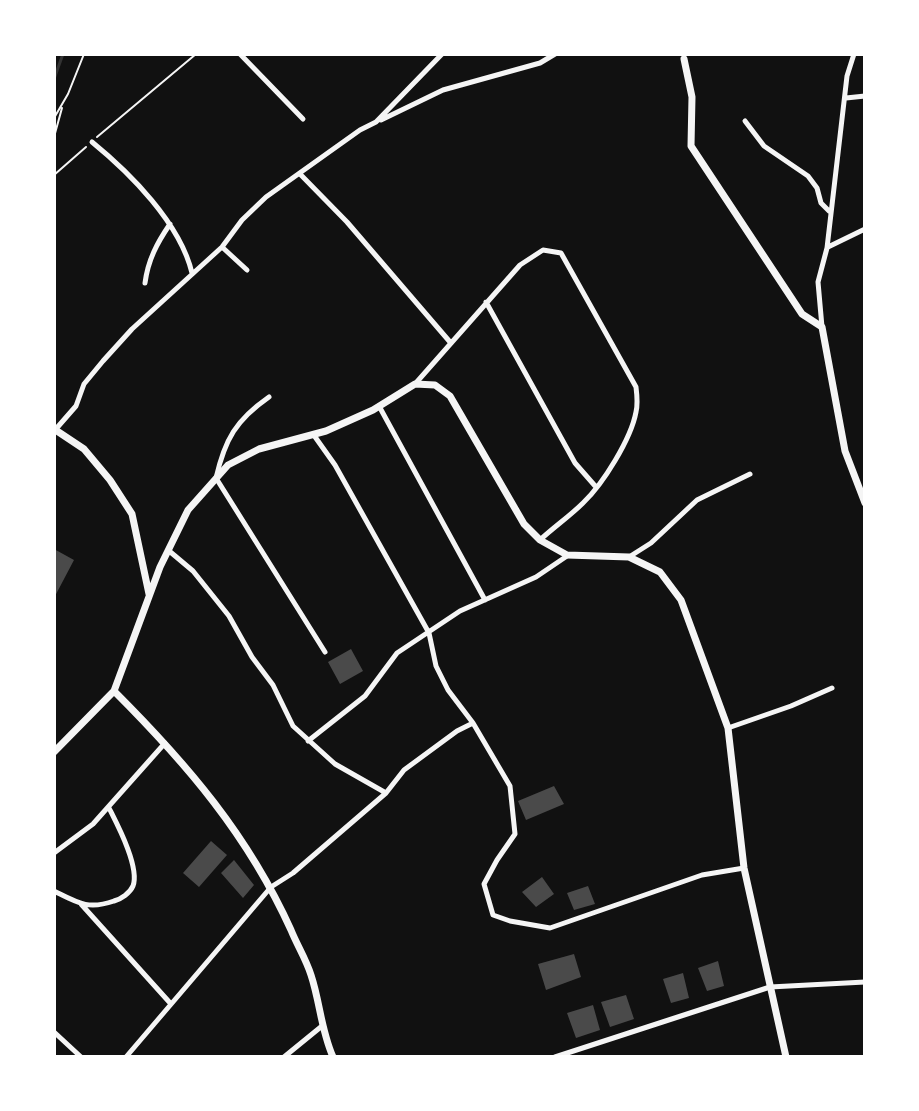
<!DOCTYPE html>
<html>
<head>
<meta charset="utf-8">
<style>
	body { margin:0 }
	#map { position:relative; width:919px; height:1111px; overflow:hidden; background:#111; font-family:Quicksand,sans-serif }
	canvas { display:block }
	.frame { position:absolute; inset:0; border:56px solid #fff; pointer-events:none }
</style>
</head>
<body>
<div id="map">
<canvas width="919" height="1111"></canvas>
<div class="frame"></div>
</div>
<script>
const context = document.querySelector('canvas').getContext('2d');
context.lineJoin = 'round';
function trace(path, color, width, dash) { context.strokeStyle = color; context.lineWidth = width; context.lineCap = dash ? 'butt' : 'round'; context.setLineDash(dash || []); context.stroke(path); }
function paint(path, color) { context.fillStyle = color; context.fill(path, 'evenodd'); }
const stream = new Path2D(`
	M54 79 63 54`);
const building = new Path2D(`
	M54 549 74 560 54 598Z
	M351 649 363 671 340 684 328 662Z
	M554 786 564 804 526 820 518 801Z
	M211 841 227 855 199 887 183 873Z
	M234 860 254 885 243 898 221 873Z
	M542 877 554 894 536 907 522 892Z
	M588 886 595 904 574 910 567 893Z
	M574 954 581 977 546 990 538 964Z
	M718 961 724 986 707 991 698 968Z
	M683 973 689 998 671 1003 663 979Z
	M626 995 634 1019 610 1027 601 1002Z
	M593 1005 600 1030 576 1038 567 1013Z`);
const path = new Path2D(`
	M54 118 68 94 84 54
	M54 137 62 108
	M97 137 196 54
	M54 175 86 147`);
const minor = new Path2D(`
	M240 54 303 119
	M846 98 865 96
	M381 120 443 90 540 63 555 54
	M745 121 764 146 808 176 817 188 821 203 829 211
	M92 142C130 173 180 223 192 273
	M300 174 347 222 450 342
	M222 247 247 270
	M828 247 865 229
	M145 283C148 260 157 243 170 224
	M486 302 575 463 596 487
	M822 327 818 282 827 248 847 76 854 54
	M415 384 520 265 543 250 561 253 636 387C637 395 638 404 636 412 631 439 603 484 583 503 570 516 554 527 540 540
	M269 397C236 420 225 439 216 478L325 652
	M379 406 485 600
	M55 430 76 406 84 384 103 361 132 329 222 247 242 220 266 197 360 130 376 122 442 54
	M168 550 193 571 229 616 252 657 273 685 293 726 335 764 386 793
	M629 557 651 543 697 500 750 474
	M473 723 510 786 515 834 497 860 484 884 493 915 510 921 550 928 702 875 744 868
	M728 728 791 706 832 688
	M308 741 365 696 397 653 460 611 536 577 567 556
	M54 853 93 824 165 743
	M54 891C78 903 88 910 114 901 121 899 130 893 133 886 140 867 117 824 109 808
	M81 904 171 1004
	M54 1032 81 1057
	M126 1057 271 887 293 873 386 793 404 770 457 731 473 723 448 690 436 666 429 633 335 465 313 434
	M284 1057 322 1026
	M555 1057 770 987 865 982`);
const tertiary = new Path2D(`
	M684 59 692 97 691 146 802 314 822 327 845 451 865 503
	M54 429 84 449 110 480 132 514 149 594
	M114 691C187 764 248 835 291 930 297 945 306 959 311 975 320 1002 321 1030 333 1057
	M54 752 114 691 160 567 188 510 228 465 259 449 326 431 373 410 415 384 435 385 450 396 524 524 540 540 567 555 629 557 660 572 681 600 728 728 744 868 786 1057`);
trace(stream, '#333', 3);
paint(building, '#4a4a4a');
trace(path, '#f5f5f5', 2);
trace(minor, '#f5f5f5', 5);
trace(tertiary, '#f5f5f5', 7);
</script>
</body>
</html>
